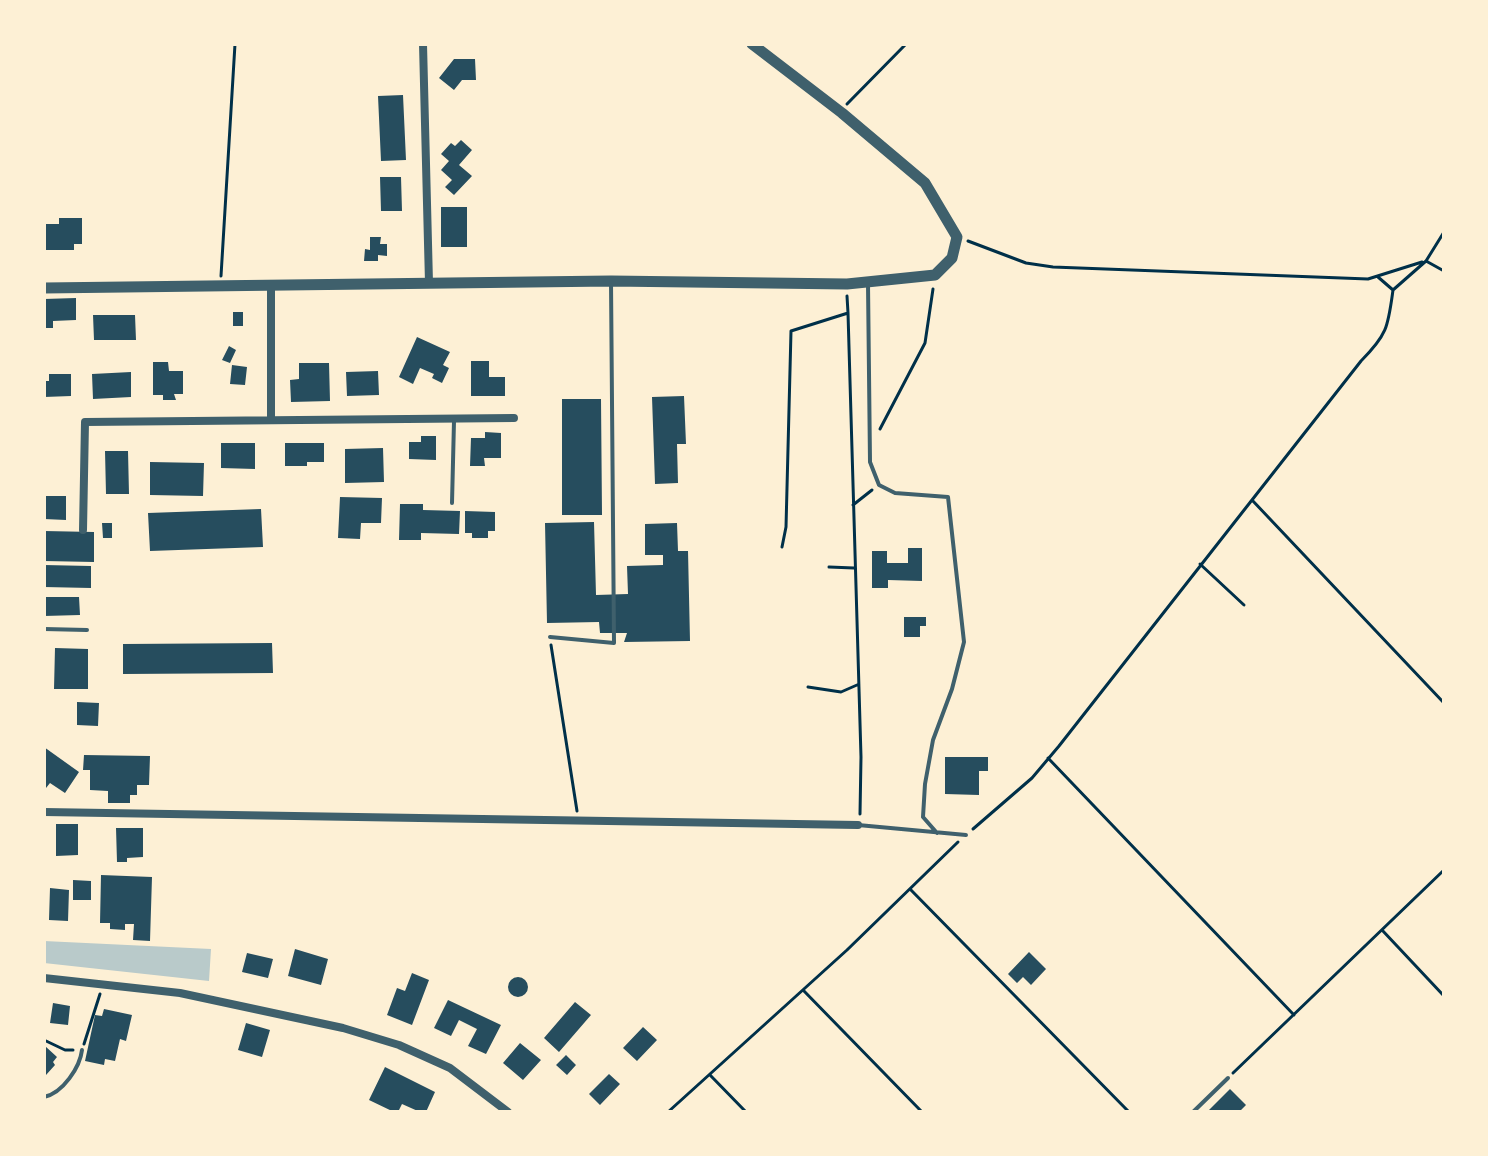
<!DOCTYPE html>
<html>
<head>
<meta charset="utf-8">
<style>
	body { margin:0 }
	#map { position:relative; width:1488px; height:1156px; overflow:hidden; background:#fdf0d5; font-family:"IBM Plex Sans",sans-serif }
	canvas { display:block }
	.frame { position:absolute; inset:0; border:46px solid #fdf0d5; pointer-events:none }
</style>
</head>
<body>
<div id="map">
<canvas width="1488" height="1156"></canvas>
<div class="frame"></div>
</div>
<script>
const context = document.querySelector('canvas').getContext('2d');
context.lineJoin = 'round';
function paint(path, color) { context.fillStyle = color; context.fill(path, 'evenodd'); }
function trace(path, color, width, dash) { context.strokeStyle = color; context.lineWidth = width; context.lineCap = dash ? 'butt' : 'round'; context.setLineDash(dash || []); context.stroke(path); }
const green = new Path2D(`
	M44 941 211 949 209 981 44 963Z`);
const building = new Path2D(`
	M454 59H475L476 80H462L454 90 439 78Z
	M403 95 406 160 381 161 378 96Z
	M461 140 472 150 459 165 472 176 454 195 445 187 452 180 441 170 449 161 441 154 451 143 455 146Z
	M380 177H401L402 211H381Z
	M441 207H467V247H441Z
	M59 218H82V244H74V250H44V224H59Z
	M370 237H381L380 244H387V256L378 255V261H364L365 249 370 250Z
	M76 298V320L53 321V328H44V299Z
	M233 312H243V326H233Z
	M93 315H135L136 340H94Z
	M417 337 450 352 443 365 449 368 442 383 432 378 434 374 420 368 413 384 399 377Z
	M229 346 236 350 230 363 222 360Z
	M471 361H489V377H505V396H471Z
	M153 362H168L169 371H183V394H174L176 400H163V395H153Z
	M299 363H329L330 401 291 402 290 380 299 379Z
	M232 365 247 367 245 385 230 384Z
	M378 371 379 395 347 396 346 372Z
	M131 372V397L93 399 92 374Z
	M49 374H71V396L44 397V381H49Z
	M684 396 686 444H677L678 483 655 484 652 397Z
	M562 399H601L602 515H562Z
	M485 432 501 433V458H484L485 466H470L471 438H485Z
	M421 436H436V460L409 459V442H421Z
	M221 443H255V469L221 468Z
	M285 443H324V462H307V466H285Z
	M383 448 384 482 345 483V449Z
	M105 451H128L129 494H106Z
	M150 462 204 463 203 496 150 495Z
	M44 496H66V520L44 519Z
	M340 497 382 498 381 523H361L360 539 338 538Z
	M400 504H423V510L460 511 459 534 421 533V540H399Z
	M261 509 263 547 150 551 148 513Z
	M465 511 495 512V531H488V538H472V533H465Z
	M594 522 596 595 628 594 627 566 663 565V555H645V524L677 523 678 551H688L690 641 624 642 627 633H600L599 622 547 623 545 523Z
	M102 523H112V538H103Z
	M44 531 94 532V562L44 561Z
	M908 548H922V581L888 580V588H872V551H887V563H908Z
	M44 565 91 566V588L44 587Z
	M44 597H79L80 615 44 616Z
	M904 617H926V626H920V637H904Z
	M272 643 273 673 123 674V644Z
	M55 648 88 649V689H54Z
	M77 702 99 703 98 726 77 725Z
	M44 747 79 772 65 793 50 783 46 788 44 786Z
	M84 755 150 756 149 785H137V795H130V803H108V791L90 790V770H83Z
	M945 757H988V771H979V795L945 794Z
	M56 824H78V855L56 856Z
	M116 828H143V857L127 858V862H117Z
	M101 875 152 877 150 941 133 940 134 924H125V930L110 929V923H100Z
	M73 880 91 881V900H73Z
	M50 888 69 890 68 921 49 920Z
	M295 949 328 959 321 985 288 976Z
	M1029 952 1046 969 1031 985 1023 977 1017 983 1008 974Z
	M247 953 273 959 268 978 242 972Z
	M412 973 429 980 412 1025 387 1015 397 988 405 991Z
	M508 987a10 10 0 1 1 20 0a10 10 0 1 1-20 0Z
	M448 1000 501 1025 486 1054 468 1046 477 1029 459 1020 451 1036 434 1028Z
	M575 1002 591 1015 559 1052 544 1038Z
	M53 1003 70 1006 68 1025 50 1023Z
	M104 1009 132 1015 126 1041 120 1039 115 1061 105 1059 104 1065 85 1061 95 1015 102 1016Z
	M246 1023 270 1030 262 1057 238 1050Z
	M643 1027 657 1040 637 1061 623 1048Z
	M520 1043 541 1060 523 1080 503 1063Z
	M45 1046 57 1057 53 1062 55 1065 46 1075Z
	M566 1055 576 1065 567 1075 556 1065Z
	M385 1067 435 1092 426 1112H420L402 1104 398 1112H394L369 1100Z
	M609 1074 620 1084 600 1105 589 1094Z
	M1230 1089 1246 1105 1239 1112H1207Z`);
const path = new Path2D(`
	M847 104 906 44
	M968 241 1026 263 1053 267 1368 279 1422 262
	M1426 261 1444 271
	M221 276 235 44
	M1378 277 1393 290
	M848 313 861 757 860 814
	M880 429 925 343 933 289
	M1252 500 1444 703
	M853 505 872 490
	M782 547 786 527 791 331 848 313 847 296
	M1200 564 1244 605
	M829 567 854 568
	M551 645 577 811
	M808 687 841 692 857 685
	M1048 758 1294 1015
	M973 829 1032 778 1059 746 1361 361C1388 334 1388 326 1393 290L1426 261 1444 232
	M910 889 1129 1112
	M1382 930 1444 996
	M803 990 922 1112
	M44 1040 65 1050H73
	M84 1044 100 994
	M1233 1073 1444 870
	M710 1075 746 1112
	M668 1112 847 950 958 842`);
const service = new Path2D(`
	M868 284 870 462 879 485 895 493 948 497 964 642 952 689 933 740 925 784 923 817 937 833
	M452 503 454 421
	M44 629 87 630
	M550 637 614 643 611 282
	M858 825 966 835
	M44 1097C63 1093 80 1067 82 1050
	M1193 1112 1228 1078`);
const minor = new Path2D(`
	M423 44 429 283
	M271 286V420
	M83 530 85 422 514 418
	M44 812 858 825
	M44 978 180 993 343 1028 399 1045 450 1068 508 1112`);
const tertiary = new Path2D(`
	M44 288 611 281 847 284 935 275 952 258 957 237 925 183 842 113 752 44`);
paint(green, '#b9caca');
paint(building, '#264d5e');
trace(path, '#003049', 3);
trace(service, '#3f606c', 4);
trace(minor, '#3f606c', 8);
trace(tertiary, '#3f606c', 11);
</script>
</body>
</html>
